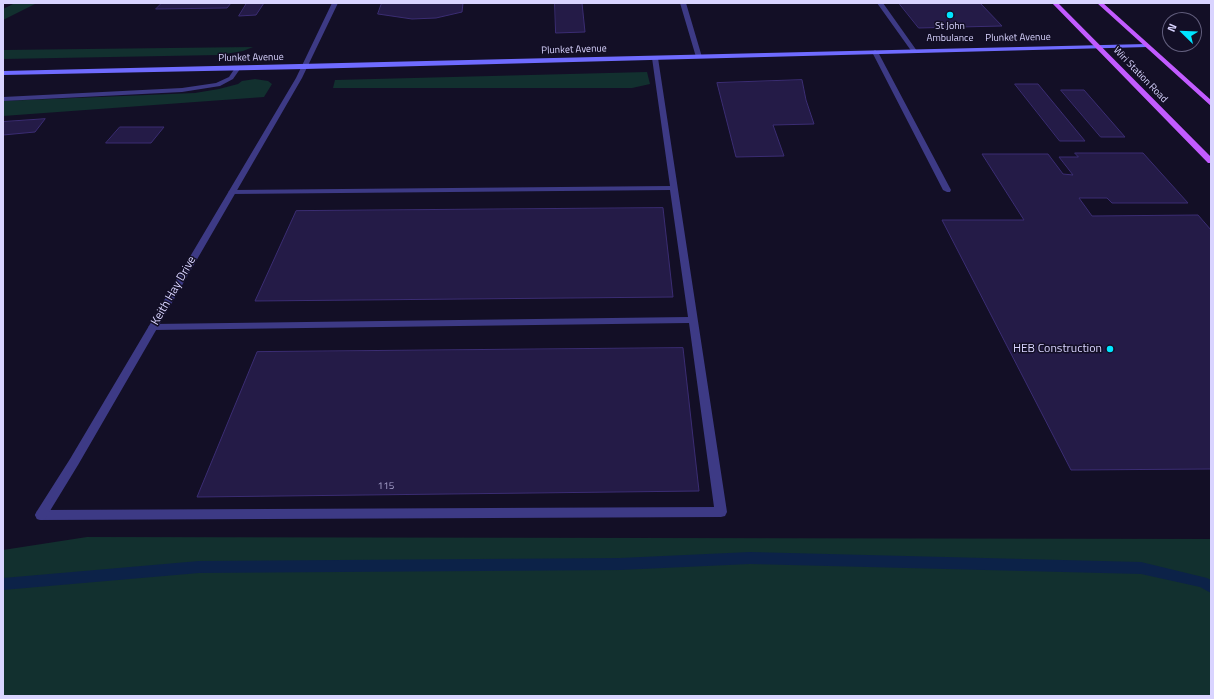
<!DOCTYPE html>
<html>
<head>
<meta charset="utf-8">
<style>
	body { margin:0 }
	#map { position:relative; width:1214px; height:699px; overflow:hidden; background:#130f26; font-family:"Titillium Web",sans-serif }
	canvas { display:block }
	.frame { position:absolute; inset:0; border:4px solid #d9d4ff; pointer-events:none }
	.north { position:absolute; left:1162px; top:12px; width:40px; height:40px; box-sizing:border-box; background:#130f26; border:1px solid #625e7d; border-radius:50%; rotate:293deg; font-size:11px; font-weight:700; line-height:16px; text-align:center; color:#d9d4ff }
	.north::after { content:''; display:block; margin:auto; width:14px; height:18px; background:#00e5ff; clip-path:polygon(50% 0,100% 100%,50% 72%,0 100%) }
</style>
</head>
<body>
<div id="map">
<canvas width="1214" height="699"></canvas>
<div class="frame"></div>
<div class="north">N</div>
</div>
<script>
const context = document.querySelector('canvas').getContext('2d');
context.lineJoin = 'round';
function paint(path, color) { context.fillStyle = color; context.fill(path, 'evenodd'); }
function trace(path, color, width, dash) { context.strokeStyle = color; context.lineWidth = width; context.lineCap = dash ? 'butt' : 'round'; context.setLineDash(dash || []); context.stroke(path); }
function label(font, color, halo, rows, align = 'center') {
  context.font = font + ' "Titillium Web",sans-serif'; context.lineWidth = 3; context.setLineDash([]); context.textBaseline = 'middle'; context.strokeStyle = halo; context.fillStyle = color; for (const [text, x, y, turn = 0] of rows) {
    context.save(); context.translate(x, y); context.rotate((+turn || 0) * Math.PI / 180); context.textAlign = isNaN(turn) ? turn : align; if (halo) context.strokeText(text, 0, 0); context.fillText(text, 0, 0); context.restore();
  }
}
const green = new Path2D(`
	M15 3H37L3 20V9Z
	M253 47 243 51 219 55 3 59V50Z
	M647 72 650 84 632 88H333L335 80Z
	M255 79 268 81 272 84 264 97 3 116V101L195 93 219 89 238 84 242 81Z
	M87 537 1211 539V696H3V550Z`);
const stream = new Path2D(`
	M750 552 1141 562 1207 578 1211 580V593L1200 587 1141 574 750 564 620 570 199 573 3 590V578L199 561 620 558Z`);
const building = new Path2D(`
	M162 3H231L227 8 156 9Z
	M247 3H264L256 15 239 16Z
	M382 3H463L462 12 436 18 412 19 378 14Z
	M555 3H582L585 32 556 33Z
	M899 3H980L1002 26 919 28Z
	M802 80 806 100 814 124 773 125 784 156 736 157 717 83Z
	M1015 84H1038L1085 141H1060Z
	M1061 90H1084L1125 137H1101Z
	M45 119 35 132 3 135V122Z
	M120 127H164L151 143H106Z
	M1075 153H1143L1188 203H1112L1107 198H1079L1092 216 1198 215 1211 230V469L1071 470 942 220H1024L982 154H1048L1063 174 1073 175 1059 157H1078Z
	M663 208 673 297 255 301 296 211Z
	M683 348 699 491 197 497 257 352Z`);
const service = new Path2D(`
	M680 3H686L702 57 701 58 696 57Z
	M877 3H883L917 51 916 52H912Z
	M875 50 878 52 951 190 950 192H947L943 190 872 52Z
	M655 56 658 58 727 512 725 516 721 517 41 520 37 519 35 515 37 511 41 510 714 507 689 323 153 330 148 327 153 324 688 317 670 190 232 194 228 192 232 190 670 186 652 58Z
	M235 68 240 69 233 79 220 86 182 92 3 101V97L182 88 216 83 229 77Z`);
const minor = new Path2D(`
	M332 3H338L302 78 78 465 45 519 41 520 37 519 35 515 37 511 70 459 296 78Z`);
const secondary = new Path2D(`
	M1146 44 1149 46 1148 47 305 69 3 75V71Z`);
const primary = new Path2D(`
	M1052 3H1058L1211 157V163H1208Z
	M1097 3H1103L1211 100V106Z`);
const markers = [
	[950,15,4,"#00e5ff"],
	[1110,349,4,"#00e5ff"]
];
const farPoinames = [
	["St John",950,27],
	["Ambulance",950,39]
];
const farStreetnames = [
	["Plunket Avenue",1018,38,-1],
	["Plunket Avenue",574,50,-2],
	["Plunket Avenue",251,58,-1],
	["Wiri Station Road",1140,75,46]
];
const numberNames = [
	["115",386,487]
];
const streetNames = [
	["Keith Hay Drive",174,291,-60]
];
const poiNames = [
	["HEB Construction",1102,349]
];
paint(green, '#12302f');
paint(stream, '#0c2248');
paint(building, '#241b47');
trace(building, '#3b2d73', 1);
paint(service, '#3d3a85');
paint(minor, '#3d3a85');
paint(secondary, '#6f6bff');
paint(primary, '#c25bff');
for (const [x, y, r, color] of markers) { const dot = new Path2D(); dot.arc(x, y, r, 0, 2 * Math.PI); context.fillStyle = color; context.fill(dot); trace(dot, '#130f26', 1.5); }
label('10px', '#d9d4ff', '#130f26', farPoinames);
label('10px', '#d9d4ff', '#130f26', farStreetnames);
label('10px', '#aca6d1', null, numberNames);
label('12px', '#d9d4ff', '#130f26', streetNames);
label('12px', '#d9d4ff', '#130f26', poiNames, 'right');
</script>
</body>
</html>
